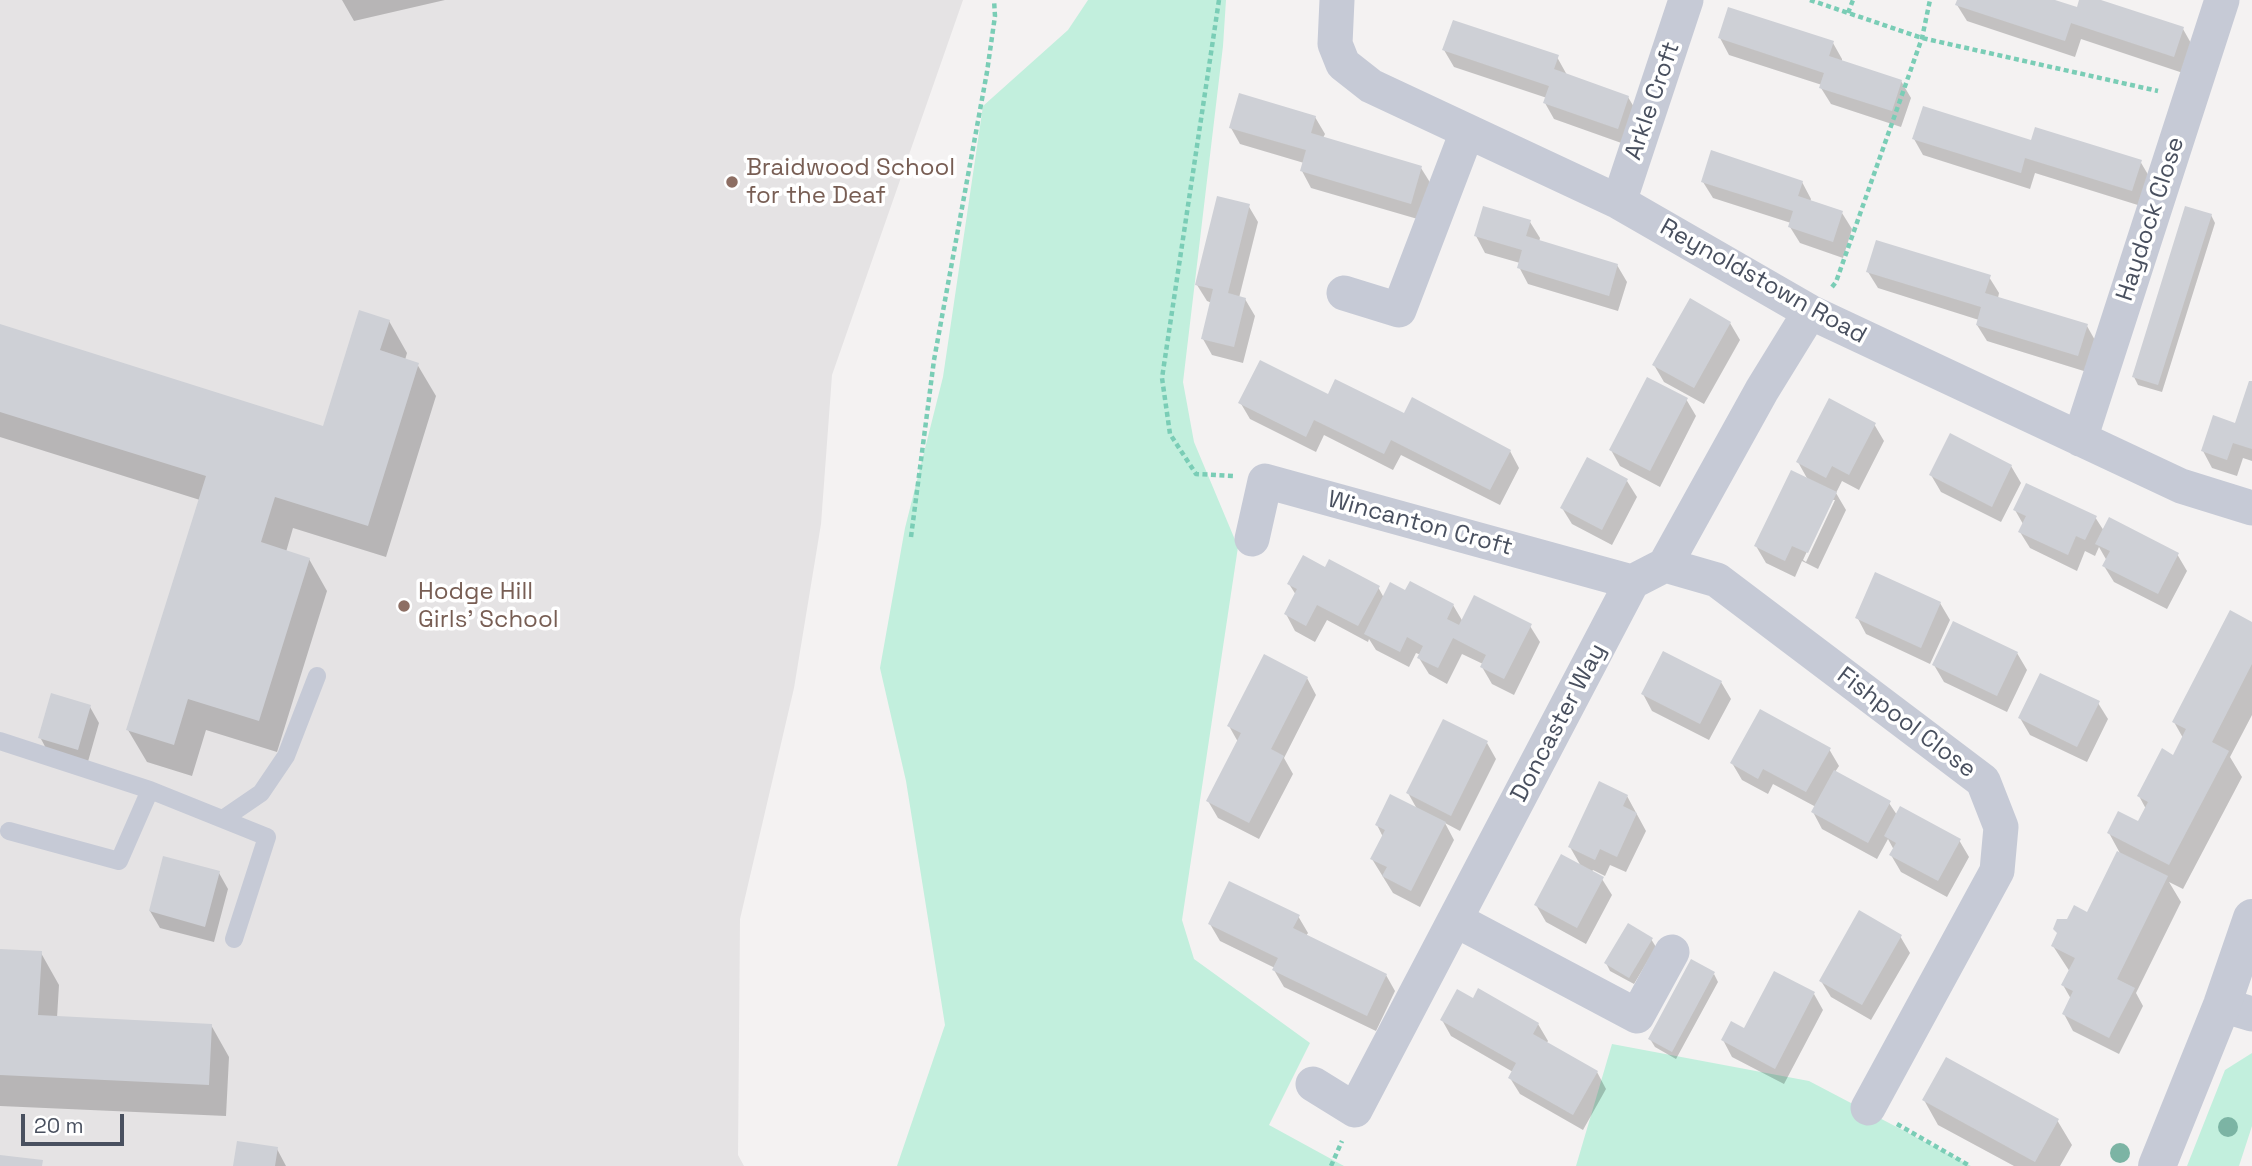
<!DOCTYPE html>
<html>
<head>
<meta charset="utf-8">
<style>
	body { margin:0 }
	#map { position:relative; width:2252px; height:1166px; overflow:hidden; background:#f4f2f2; font-family:"Space Grotesk",sans-serif }
	canvas { display:block }
	.scale { position:absolute; left:21px; top:1114px; width:103px; height:32px; box-sizing:border-box; border:4px solid #49505f; border-top:0; padding-left:9px; font-size:21px; line-height:24px; white-space:nowrap; color:#49505f; -webkit-text-stroke:5px #fff; paint-order:stroke }
</style>
</head>
<body>
<div id="map">
<canvas width="2252" height="1166"></canvas>
<div class="scale">20 m</div>
</div>
<script>
const context = document.querySelector('canvas').getContext('2d');
context.lineJoin = 'round';
function paint(path, color) { context.fillStyle = color; context.fill(path, 'evenodd'); }
function trace(path, color, width, dash) { context.strokeStyle = color; context.lineWidth = width; context.lineCap = dash ? 'butt' : 'round'; context.setLineDash(dash || []); context.stroke(path); }
function label(font, color, halo, rows, align = 'center') {
  context.font = font + ' "Space Grotesk",sans-serif'; context.lineWidth = 7; context.setLineDash([]); context.textBaseline = 'middle'; context.strokeStyle = halo; context.fillStyle = color; for (const [text, x, y, turn = 0] of rows) {
    context.save(); context.translate(x, y); context.rotate((+turn || 0) * Math.PI / 180); context.textAlign = isNaN(turn) ? turn : align; if (halo) context.strokeText(text, 0, 0); context.fillText(text, 0, 0); context.restore();
  }
}
const education = new Path2D(`
	M0 0H963L832 375 821 524 794 688 740 919 738 1155 744 1166H0Z`);
const green = new Path2D(`
	M1088 0H1226L1223 46 1183 382 1194 442 1238 547 1182 920 1194 959 1310 1043 1269 1125 1344 1166H897L945 1025 906 781 880 668 905 528 943 377 983 106 1068 30Z
	M1612 1044 1809 1081 1971 1166H1576Z
	M2252 1053V1126L2239 1166H2187L2225 1070Z`);
const shadow = new Path2D(`
	M342 0H445L354 21Z
	M1959 0H2050L2078 9 2081 0H2095L2183 29 2192 45 2183 73 2081 39 2075 57 1967 21 1957 5Z
	M1720 38 1833 43 1842 59V62L1901 81 1911 98 1901 127 1831 104 1821 88 1822 85 1729 55Z
	M1444 50 1557 57 1567 75 1628 97 1638 114 1627 145 1554 119 1545 103 1547 98 1454 67Z
	M1315 117 1325 134 1323 138 1421 168 1431 184 1421 220 1311 188 1302 171 1304 163 1240 144 1231 128Z
	M1914 139 2033 142 2140 161 2150 178 2141 206 2035 173 2030 189 1923 155Z
	M1703 182H1802L1811 199 1810 202 1842 213 1852 229 1843 258 1800 243 1790 227 1791 223 1713 198Z
	M1248 205 1258 222 1239 298 1245 299 1255 316 1243 363 1212 355 1203 339 1212 303 1207 301 1197 285Z
	M2211 215 2215 223 2162 392 2138 385 2134 377Z
	M1530 222 1540 238 1539 242 1617 265 1627 282 1618 311 1528 284 1519 267 1520 263 1485 253 1476 236Z
	M1868 272 1989 277 1999 293 1998 298 2087 326 2096 342 2087 372 1987 341 1977 325 1979 320 1878 288Z
	M389 321 407 353 405 360 417 364 436 396 386 557 293 528 286 552 309 559 327 591 277 752 206 730 192 776 147 762 128 730 200 500 0 437V326L324 428Z
	M1730 323 1740 340 1704 404 1664 382 1654 365Z
	M2252 383V461L2243 458 2237 476 2212 468 2203 451 2236 425Z
	M1328 396 1405 416 1510 451 1519 468 1500 505 1401 455 1393 470 1324 435 1316 452 1250 419 1240 402Z
	M1686 399 1696 416 1660 487 1620 466 1611 450Z
	M1874 424 1884 441 1859 490 1842 481 1836 493 1846 510 1818 569 1802 561 1795 577 1766 563 1756 546 1808 480 1798 462ZM1831 500H1835L1806 562 1803 560Z
	M2011 466 2021 483 2001 522 1941 492 1931 475Z
	M1627 481 1637 497 1612 545 1572 524 1562 508Z
	M2015 510 2095 517 2104 531 2177 554 2187 571 2167 609 2114 582 2104 566 2107 561 2099 547 2095 556 2085 551 2077 571 2030 548 2020 532 2023 524Z
	M1326 569 1378 587 1384 598 1406 592 1453 605 1463 622 1530 626 1540 642 1514 695 1492 684 1482 667 1483 664 1462 654 1447 684 1429 674 1419 658 1421 655 1416 653 1409 667 1376 650 1369 639 1368 642 1327 620 1315 642 1295 631 1286 614 1296 595 1289 584Z
	M1940 603 1950 620 1930 664 1866 634 1857 617Z
	M2252 624V715L2230 757 2242 777 2183 889 2169 882 2181 902 2136 993 2143 1006 2119 1054 2073 1031 2064 1014 2071 999 2063 985 2070 972 2053 946 2088 914 2121 855 2109 833 2138 823 2146 809 2139 796 2174 757 2183 738 2174 722Z
	M2017 653 2027 670 2007 712 1944 682 1934 665Z
	M1307 678 1316 695 1284 758 1293 774 1259 839 1218 818 1208 801 1238 742 1229 726Z
	M1721 682 1731 699 1709 740 1652 711 1643 694Z
	M2098 703 2108 719 2087 762 2030 735 2020 718Z
	M90 707 99 723 87 765 49 754 40 737Z
	M1487 743 1496 759 1460 831 1445 823 1454 840 1420 907 1393 893 1372 859 1383 837 1377 825 1417 809 1408 793Z
	M1829 749 1839 766 1835 772 1889 803 1897 815 1959 840 1969 857 1947 897 1901 872 1891 855 1894 850 1888 839 1877 859 1822 829 1813 812 1816 807 1773 784 1768 794 1742 780 1732 763Z
	M1627 796 1646 831 1626 872 1610 865 1605 876 1593 870 1591 873 1602 879 1612 895 1586 944 1546 922 1536 905 1582 868 1570 847Z
	M219 873 228 889 214 942 160 928 150 911Z
	M1298 916 1308 933 1306 936 1386 975 1395 991 1376 1031 1284 987 1274 970 1275 968 1220 941 1210 924Z
	M1900 936 1910 953 1871 1020 1831 997 1821 981Z
	M1651 939 1656 947 1634 984 1610 971 1606 963Z
	M0 951 41 953 59 985 57 1018 211 1025 229 1057 226 1116 0 1106Z
	M1714 974 1718 982 1676 1059 1655 1047 1650 1039Z
	M1814 994 1823 1010 1784 1084 1732 1057 1723 1040Z
	M1442 1020 1538 1024 1548 1041 1546 1044 1597 1072 1606 1089 1583 1130 1520 1094 1510 1078 1513 1072 1451 1036Z
	M1924 1100 2057 1120 2072 1145 2060 1166H2014L1938 1125Z
	M277 1149 286 1166H235Z`);
const building = new Path2D(`
	M1957 0H2055L2077 7 2079 0H2101L2184 27 2174 57 2071 23 2065 41 1955 5Z
	M1728 7 1834 41 1829 56 1902 80 1892 111 1819 88 1824 73 1718 38Z
	M1453 20 1559 55 1554 69 1629 96 1618 129 1543 103 1549 86 1442 50Z
	M1239 93 1316 116 1311 133 1422 166 1411 204 1300 171 1306 150 1229 128Z
	M1923 106 2031 140 2035 127 2142 160 2132 191 2025 158 2021 173 1912 139Z
	M1711 150 1803 181 1798 196 1843 211 1833 242 1788 227 1793 211 1701 182Z
	M1217 196 1250 204 1228 293 1246 298 1234 347 1201 339 1213 289 1195 285Z
	M1483 206 1531 220 1526 236 1618 264 1609 296 1517 268 1522 250 1474 236Z
	M2185 206 2212 214 2158 385 2132 377Z
	M1876 240 1991 275 1985 293 2088 324 2078 356 1976 325 1981 307 1866 272Z
	M1690 298 1731 322 1694 388 1652 365Z
	M359 310 390 320 380 350 419 363 368 526 275 497 261 542 310 558 259 721 188 699 174 745 126 730 206 476 0 412V324L323 426Z
	M1260 360 1328 394 1335 379 1404 413 1412 397 1511 450 1490 490 1391 440 1384 454 1314 420 1306 437 1238 403Z
	M1647 377 1688 398 1650 471 1609 450Z
	M2249 381H2252V449L2233 443 2227 460 2201 451 2213 415 2235 423Z
	M1829 398 1876 423 1849 475 1832 466 1826 478 1796 462Z
	M1950 433 2012 465 1992 507 1929 475Z
	M1587 457 1628 479 1602 530 1560 508Z
	M1791 470 1837 492 1808 553 1792 546 1785 561 1754 546Z
	M2026 483 2097 516 2085 540 2076 536 2068 555 2018 532 2026 516 2013 510Z
	M2109 517 2179 553 2158 594 2102 566 2110 551 2095 544Z
	M1303 555 1325 567 1329 559 1380 586 1358 626 1317 605 1306 626 1284 614 1297 589 1287 584Z
	M1875 572 1941 602 1921 648 1855 618Z
	M1410 581 1454 604 1447 619 1459 625 1474 595 1532 624 1504 679 1480 667 1486 655 1453 638 1438 668 1417 658 1423 646 1407 637 1400 652 1364 634 1390 582 1405 590Z
	M2230 610 2252 622V664L2212 742 2229 751 2169 865 2107 833 2118 811 2138 821 2148 802 2137 796 2162 748 2173 755 2186 729 2172 722Z
	M1953 621 2018 652 1997 696 1932 665Z
	M1663 651 1722 681 1700 724 1641 694Z
	M1264 654 1308 677 1271 749 1284 756 1249 823 1206 801 1241 733 1227 726Z
	M2040 673 2100 701 2077 747 2018 718Z
	M51 693 91 705 78 750 38 738Z
	M1760 709 1831 748 1806 792 1763 769 1758 779 1730 763Z
	M1443 719 1488 741 1451 816 1406 793Z
	M1834 770 1891 801 1868 843 1811 812Z
	M1599 781 1628 795 1623 806 1637 813 1617 857 1600 849 1595 860 1568 847Z
	M1390 794 1446 822 1411 891 1382 876 1387 867 1370 859 1385 830 1375 825Z
	M1900 806 1961 839 1938 881 1889 855 1896 843 1884 836Z
	M2117 851 2168 876 2117 979 2135 988 2109 1038 2062 1014 2073 991 2061 985 2075 958 2051 946 2057 933 2053 929 2057 919H2067L2074 905 2087 912Z
	M1561 854 1604 877 1577 928 1534 905Z
	M163 856 220 871 205 927 149 911Z
	M1229 881 1300 915 1293 928 1387 974 1367 1016 1272 970 1278 958 1208 924Z
	M1859 910 1902 935 1862 1005 1819 981Z
	M1628 923 1653 938 1629 978 1604 963Z
	M0 949 42 951 38 1015 212 1024 209 1085 0 1075Z
	M1691 959 1715 972 1672 1052 1648 1039Z
	M1774 971 1815 992 1775 1069 1721 1040 1731 1021 1744 1028Z
	M1478 988 1539 1023 1533 1034 1598 1071 1573 1115 1508 1078 1516 1063 1440 1020 1457 989 1473 998Z
	M1946 1057 2059 1119 2035 1162 1922 1100Z
	M237 1141 278 1147 275 1166H233Z
	M0 1155 43 1160 42 1166H0Z`);
const path = new Path2D(`
	M1219 0 1162 378 1170 434 1196 474 1233 476
	M1810 0 1922 38 2158 91
	M1848 13 1853 0
	M1832 287 1836 282 1922 38 1930 0
	M911 537 934 360 987 72 995 16 994 0
	M1897 1124 1970 1166
	M1331 1166 1342 1141`);
const service = new Path2D(`
	M0 741 150 790 267 837 234 939
	M223 819 261 793 286 756 317 676
	M9 831 119 861 150 790`);
const minor = new Path2D(`
	M1337 0 1335 44 1343 64 1371 86 1619 202 1810 312 2181 486 2252 508
	M1619 202 1686 0
	M1344 293 1399 310 1467 132
	M2080 439 2222 0
	M1252 539 1265 481 1632 582
	M1665 565 1717 580 1983 781 2001 827 1997 871 1868 1108
	M1456 920 1637 1016 1672 952
	M2222 1005 2252 1014
	M1313 1084 1355 1110 1632 582 1665 565 1762 390 1810 312`);
const tertiary = new Path2D(`
	M2157 1166 2222 1005 2252 918`);
const trees = [
	[2228,1127],
	[2120,1153]
];
const markers = [
	[732,182,7,"#8d6e63"],
	[404,606,7,"#8d6e63"]
];
const streetNames = [
	["Arkle Croft",1653,101,-71],
	["Haydock Close",2151,219,-72],
	["Reynoldstown Road",1763,282,29],
	["Wincanton Croft",1420,524,15],
	["Doncaster Way",1559,723,-62],
	["Fishpool Close",1906,723,37]
];
const educationNames = [
	["Braidwood School",746,168],
	["for the Deaf",746,196],
	["Hodge Hill",418,592],
	["Girls' School",418,620]
];
paint(education, '#e5e3e4');
paint(green, '#c2efdd');
paint(shadow, '#0003');
paint(building, '#ced0d6');
trace(path, '#7acdb6', 4.5, [5, 3.5]);
trace(service, '#c6cad6', 18);
trace(minor, '#c6cad6', 35);
trace(tertiary, '#c6cad6', 38);
context.fillStyle = '#7cb4a4';
for (const [x, y] of trees) { context.beginPath(); context.arc(x, y, 10, 0, 2 * Math.PI); context.fill(); }
for (const [x, y, r, color] of markers) { const dot = new Path2D(); dot.arc(x, y, r, 0, 2 * Math.PI); context.fillStyle = color; context.fill(dot); trace(dot, '#fff', 2.5); }
label('24px', '#49505f', '#fff', streetNames);
label('24px', '#785e54', '#fff', educationNames, 'left');
</script>
</body>
</html>
